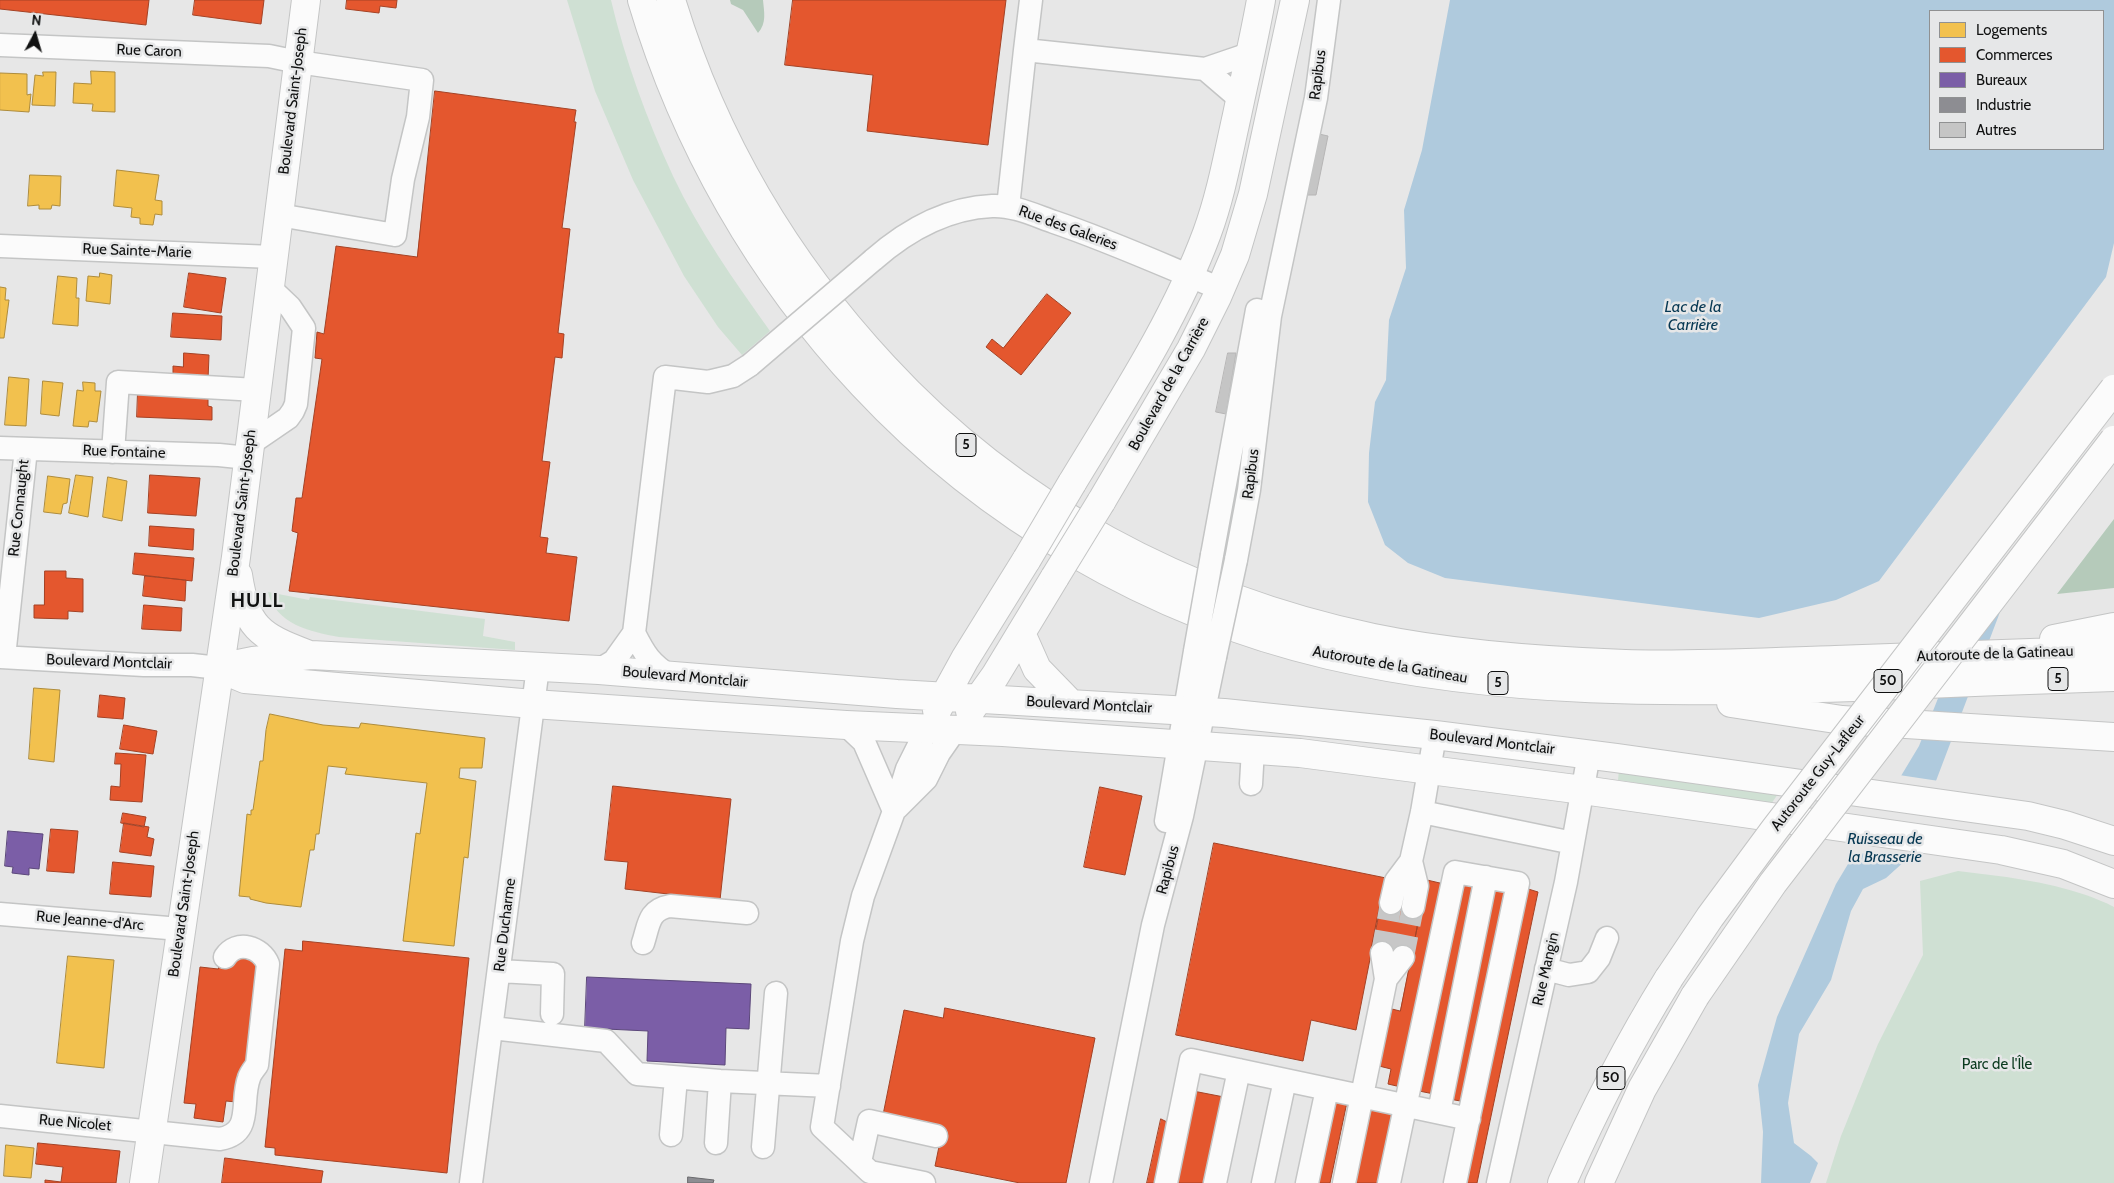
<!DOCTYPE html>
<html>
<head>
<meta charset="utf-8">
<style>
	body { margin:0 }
	#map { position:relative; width:2114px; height:1183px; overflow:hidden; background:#e7e7e7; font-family:Cabin,sans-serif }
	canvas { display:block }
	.legend { position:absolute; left:1929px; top:10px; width:175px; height:140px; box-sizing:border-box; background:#e6e7e8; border:1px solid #909192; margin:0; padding:6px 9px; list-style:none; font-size:15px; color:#101111 }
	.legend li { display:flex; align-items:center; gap:10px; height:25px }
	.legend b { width:25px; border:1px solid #909192 }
	.north { position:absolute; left:10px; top:10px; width:50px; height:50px; -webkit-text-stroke:4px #e6e7e8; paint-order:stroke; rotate:6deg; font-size:14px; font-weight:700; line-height:20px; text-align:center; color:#101111 }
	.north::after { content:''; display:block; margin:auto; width:18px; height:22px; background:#101111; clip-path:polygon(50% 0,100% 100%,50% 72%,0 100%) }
</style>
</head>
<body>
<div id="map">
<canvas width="2114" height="1183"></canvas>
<ul class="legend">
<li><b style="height:14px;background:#f2c14e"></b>Logements</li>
<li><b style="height:14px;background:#e4572e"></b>Commerces</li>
<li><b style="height:14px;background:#7b5ea7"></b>Bureaux</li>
<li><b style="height:14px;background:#8d8d92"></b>Industrie</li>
<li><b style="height:14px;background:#c5c5c5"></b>Autres</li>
</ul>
<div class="north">N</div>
</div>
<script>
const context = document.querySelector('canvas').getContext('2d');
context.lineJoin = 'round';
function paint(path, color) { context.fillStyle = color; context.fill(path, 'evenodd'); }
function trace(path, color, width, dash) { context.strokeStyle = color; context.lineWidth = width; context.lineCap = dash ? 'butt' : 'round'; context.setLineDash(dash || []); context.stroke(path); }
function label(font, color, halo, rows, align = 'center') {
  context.font = font + ' Cabin,sans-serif'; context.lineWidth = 5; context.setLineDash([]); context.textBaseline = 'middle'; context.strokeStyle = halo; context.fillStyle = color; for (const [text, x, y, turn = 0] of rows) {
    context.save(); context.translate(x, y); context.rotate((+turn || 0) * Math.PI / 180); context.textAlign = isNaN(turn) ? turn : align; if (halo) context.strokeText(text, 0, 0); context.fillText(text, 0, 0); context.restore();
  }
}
const green = new Path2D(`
	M567 0H611C625 60 647 120 673 176 699 231 735 282 770 331L742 355 718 327 684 276 633 180 595 91Z
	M268 592 309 600 310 597 485 619 483 636 515 642V650L339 637C311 632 275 624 268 592Z
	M1619 770 1778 794 1771 804 1618 780Z
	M1958 871C2001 876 2045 881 2086 895 2096 899 2105 902 2114 907V1183H1826L1841 1136 1878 1044 1923 955 1920 881Z`);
const forest = new Path2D(`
	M730 0H763C764 12 767 23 758 33L743 10 731 4Z
	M2114 519V588L2057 594Z`);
const water = new Path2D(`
	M1450 0H2114V243L2106 277 1879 581 1836 600 1759 618 1445 578 1408 563 1385 545 1368 502 1369 453 1375 402 1386 380 1389 320 1406 268 1404 210 1422 150ZM2103 11V149H1930V11Z
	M2101 471 2000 612 1906 860 1886 878 1863 889 1851 911 1831 980 1799 1034 1788 1103 1794 1143 1811 1156 1818 1163 1810 1183H1761L1763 1132 1758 1085 1777 1017 1836 884 1919 746 1982 588Z`);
const pier = new Path2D(`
	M1899 775 1939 781 1908 860 1852 852Z`);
const homes = new Path2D(`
	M91 71 115 72V112L92 111 93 104 73 103 74 83 91 84Z
	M43 72H56L55 106 32 105 35 75 43 76Z
	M0 73 27 74V95L31 94 29 112 0 110Z
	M117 170 159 175 155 200 162 201V215L155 214 153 225 140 224V218L131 217 132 208 114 206Z
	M30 175 61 176 60 206 52 205 51 209H39V205L28 206Z
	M100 273 112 275 110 304 86 301 88 276 99 277Z
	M58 276 77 278 76 298H79L78 326 53 324Z
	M0 287 6 288 5 300H9L4 338H0Z
	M9 377 29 379 26 426 5 425Z
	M43 381 63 383 59 416 41 414Z
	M83 382 95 383V391H101L97 422 89 421 88 427 73 426 77 390 83 391Z
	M76 475 93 477 88 517 69 513Z
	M48 476 70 479 67 503 63 504 61 514 44 512Z
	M108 477 127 481 122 521 103 517Z
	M34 688 60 690 54 762 29 759Z
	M270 714 323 725 359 728 361 723 485 738 482 768H460L459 778 476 781 468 858 464 857 454 946 403 941 416 833 420 834 427 783 345 774 347 768 328 766 319 834H316L314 850H310L301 907 266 903 250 899V897L239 896 247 814 251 815V810H253L260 761H263L266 730Z
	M68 956 114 960 104 1068 57 1063Z
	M6 1145 34 1148 31 1178 4 1176Z`);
const shops = new Path2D(`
	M0 0H149L146 25 0 9Z
	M195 0H264L261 24 193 15Z
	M347 0H397L396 8 380 6 379 13 346 9Z
	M793 0H1006L988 145 867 131 873 75 785 65Z
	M435 91 576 110 574 122H576L562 228 570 229 558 333 564 334 562 358 555 357 542 461 550 462 540 537 548 538 546 553 577 557 569 621 289 591 298 533 292 531 296 498H302L322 359 315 358 317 332 324 334 336 246 417 257Z
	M189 273 226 278 221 313 184 307Z
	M1047 294 1071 313 1021 375 986 347 992 339 1003 348Z
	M173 313 222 316 221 340 171 337Z
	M184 353 209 355 208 380 173 378V366L183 367Z
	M138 391 208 394V406L212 407V420L137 417Z
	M150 475 200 478 196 516 148 513Z
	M150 526 194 529 193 550 149 546Z
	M135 553 194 558 192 581 133 574Z
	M45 571H66V578L83 579V612L68 611V619L34 618V605H44Z
	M145 576 186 580 185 601 143 596Z
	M144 605 182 608 181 631 142 629Z
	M100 695 125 698 123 719 98 717Z
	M124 725 157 731 153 754 120 749Z
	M116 753 146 755 142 802 110 800 111 786 120 787 121 764H115Z
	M613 786 731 799 720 900 625 889 628 862 605 860Z
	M1100 787 1142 796 1125 875 1084 867Z
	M123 813 146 817 144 827 121 823Z
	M124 823 149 827 147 837 154 839 151 856 120 852Z
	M51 829 78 831 74 873 47 871Z
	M1214 843 1386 878 1356 1030 1311 1020 1303 1061 1176 1035Z
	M113 862 154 866 151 897 110 894Z
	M1427 880 1444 884 1401 1087 1388 1084 1391 1069 1379 1066 1392 1009 1400 1011Z
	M1461 882 1476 885 1434 1094 1419 1091Z
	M1493 884 1510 888 1466 1102 1449 1099Z
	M1525 888 1538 892 1477 1183H1458Z
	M1381 901 1421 908 1411 958 1371 951Z
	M303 941 469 958 447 1173 275 1155V1148L265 1147 285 949 302 951Z
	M220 956 257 960 255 976 268 978 246 1103 226 1101 223 1122 194 1118 196 1104 184 1103 200 967 218 969Z
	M945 1008 1095 1038 1066 1183H1020L935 1166 943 1127 883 1115 904 1010 943 1018Z
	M1193 1091 1224 1097 1206 1183H1173Z
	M1331 1099 1347 1102 1330 1183H1313Z
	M1367 1109 1396 1115 1382 1183H1352Z
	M1161 1119 1173 1125 1161 1183H1147Z
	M38 1143 120 1151 116 1183H45V1180L61 1182 63 1167 36 1164Z
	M225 1158 323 1171 321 1183H222Z`);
const offices = new Path2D(`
	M8 831 43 834 39 869 29 868V875L12 873 13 867 5 866Z
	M587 977 751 984 749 1029 726 1028 725 1065 647 1061 648 1031 585 1028Z`);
const industry = new Path2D(`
	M688 1177 714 1180 713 1183H688Z`);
const building = new Path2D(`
	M1319 134 1328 136 1316 195H1308Z
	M1228 353H1236L1226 414 1216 412Z`);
const minorTunnel = new Path2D(`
	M1382 953 1391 903
	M1403 957 1413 907`);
const minor = new Path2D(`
	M0 45 269 56 298 62 422 80 418 117 403 179 395 235 279 215
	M1025 50 1031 0
	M1205 69 1240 99
	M1008 207 1025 50 1205 69 1249 54
	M0 246 273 257
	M873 260C906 231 946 208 992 206 1013 205 1034 215 1054 222 1110 241 1165 266 1221 289
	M250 444 288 418 293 411 296 404 304 328 290 307 270 288
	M0 448 219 455 248 458
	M113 452 118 382 257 390
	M1212 555 1257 310
	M1236 560 1249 490 1270 316 1316 98 1329 0
	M0 657 144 665H192L219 668
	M4 657 26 449
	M599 670 614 661 634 633
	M671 677C650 663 645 655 634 633L665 377 708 382 733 376 750 365
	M846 725 864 742 894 811
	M1251 784 1253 749
	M897 808 926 779 939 753 955 730
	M1422 812 1573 843
	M1166 821 1195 651
	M1411 861 1417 886 1413 907
	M1391 903 1396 881 1411 861 1422 812 1435 735
	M0 914 180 929
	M643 943C649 925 648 910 670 906L747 913
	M1382 953 1386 979 1403 957
	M1546 969 1569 975 1588 972 1599 958 1607 938
	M499 971 553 974 552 1014
	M492 1028 606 1041 637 1074 720 1081 829 1086
	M1439 1112 1486 877
	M0 1116 220 1139C254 1133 240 1102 249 1078 250 1074 254 1069 257 1065L268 964C261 947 237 939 225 957
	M671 1135 676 1078
	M716 1143 720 1081
	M763 1147 776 993
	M860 1162 869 1121 936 1136
	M471 1183 538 667
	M924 1183 870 1172 822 1127 852 941 863 896 894 811 907 769 927 729
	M1101 1183 1153 925 1182 816 1215 657
	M1166 1183 1191 1060 1469 1119
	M1215 1183 1239 1070
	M1263 1183 1285 1080
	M1307 1183 1327 1089
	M1344 1183 1386 979
	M1389 1183 1455 872 1518 883 1455 1183
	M1498 1183 1566 882 1589 754`);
const major = new Path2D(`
	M1072 483C1121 402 1174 322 1207 233 1221 195 1228 155 1237 115 1245 77 1254 39 1261 0
	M1101 502 1191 349 1217 297 1235 255 1253 194 1295 0
	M238 575C246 627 259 636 307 654
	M1021 633 1037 669 1071 704
	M219 668 245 679 533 704 710 716 846 725 1003 732 1300 753 1583 790 2001 850 2063 864 2114 884
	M219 668 253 661 311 655 599 670 897 694 1224 713 1435 735 1616 758 2028 816 2065 825 2114 841
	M937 710 965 659 1027 559
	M970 711 995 676 1055 577
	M144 1183 236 557 306 0`);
const highway = new Path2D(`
	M642 0C685 144 760 275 863 385 986 517 1153 614 1329 655 1502 695 1678 693 1854 687 1941 683 2027 680 2114 677
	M671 0C713 138 786 262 884 367 1013 507 1187 599 1373 638 1455 655 1541 661 1625 664 1695 666 1765 662 1835 660 1928 657 2021 654 2114 650
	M2054 639 2114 627
	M1731 703 1842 720 2114 737
	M1562 1183C1593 1112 1628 1044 1669 978
	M1599 1183 1642 1089 1695 996`);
const minorBridge = new Path2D(`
	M750 365 873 260
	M1195 651 1212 555
	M1215 657 1236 560`);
const majorBridge = new Path2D(`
	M1027 559 1072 483
	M1055 577 1101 502`);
const highwayBridge = new Path2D(`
	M1669 978 1710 917 1775 829 2114 389
	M1695 996 1773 883 2114 440`);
const shields = [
	[966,445,20],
	[2058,679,20],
	[1888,681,28],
	[1498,683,20],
	[1611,1078,28]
];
const shieldNames = [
	["5",966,445],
	["5",2058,679],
	["50",1888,681],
	["5",1498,683],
	["50",1611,1078]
];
const streetNames = [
	["Rue Caron",149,51,2],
	["Rapibus",1318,75,-83],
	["Boulevard Saint-Joseph",293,101,-83],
	["Rue des Galeries",1068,228,20],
	["Rue Sainte-Marie",137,251,2],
	["Boulevard de la Carrière",1169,384,-61],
	["Rue Fontaine",124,452,2],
	["Rapibus",1251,474,-83],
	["Boulevard Saint-Joseph",242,503,-83],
	["Rue Connaught",19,508,-84],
	["Autoroute de la Gatineau",1995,654,-2],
	["Boulevard Montclair",109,662,2],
	["Autoroute de la Gatineau",1390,665,10],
	["Boulevard Montclair",685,677,5],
	["Boulevard Montclair",1089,705,3],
	["Boulevard Montclair",1492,742,7],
	["Autoroute Guy-Lafleur",1818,773,-52],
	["Rapibus",1168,870,-75],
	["Boulevard Saint-Joseph",184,904,-82],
	["Rue Jeanne-d'Arc",90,921,5],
	["Rue Ducharme",505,925,-83],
	["Rue Mangin",1546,969,-77],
	["Rue Nicolet",75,1123,5]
];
const parkNames = [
	["Parc de l'Île",1997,1065]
];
const waterNames = [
	["Lac de la",1693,307],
	["Carrière",1693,325],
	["Ruisseau de",1885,839],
	["la Brasserie",1885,857]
];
const districtNames = [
	["HULL",257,601]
];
paint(green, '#cfe0d3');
paint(forest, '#b5caba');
paint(water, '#afcadd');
paint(pier, '#e7e7e7');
paint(homes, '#f2c14e');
trace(homes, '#ae8c3c', 1);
paint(shops, '#e4572e');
trace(shops, '#a44225', 1);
paint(offices, '#7b5ea7');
trace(offices, '#5b477a', 1);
paint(industry, '#8d8d92');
trace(industry, '#68686b', 1);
paint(building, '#c5c5c5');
trace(building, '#b6b5b5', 1);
trace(minorTunnel, '#c7c7c7', 22, [22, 11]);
trace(minor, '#c4c5c5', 25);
trace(major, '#c4c5c5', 30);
trace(highway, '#c4c5c5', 30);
trace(minor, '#fbfbfb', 22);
trace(major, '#fbfbfb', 28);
trace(highway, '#fbfbfb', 28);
trace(minorBridge, '#c4c5c5', 25, []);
trace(majorBridge, '#c4c5c5', 30, []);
trace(highwayBridge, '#c4c5c5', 30, []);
trace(minorBridge, '#fbfbfb', 22);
trace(majorBridge, '#fbfbfb', 28);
trace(highwayBridge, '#fbfbfb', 28);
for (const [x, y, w] of shields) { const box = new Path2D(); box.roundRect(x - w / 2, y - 11.5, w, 23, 4); context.fillStyle = '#e6e7e8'; context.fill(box); trace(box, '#101111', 1); }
label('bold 14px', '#101111', null, shieldNames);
label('15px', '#101111', '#e6e7e8', streetNames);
label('15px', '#0b3a1f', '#e6e7e8', parkNames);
label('italic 16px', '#053752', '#e6e7e8', waterNames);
context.letterSpacing = '1px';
label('bold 20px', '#101111', '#e6e7e8', districtNames);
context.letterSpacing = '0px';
</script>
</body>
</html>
